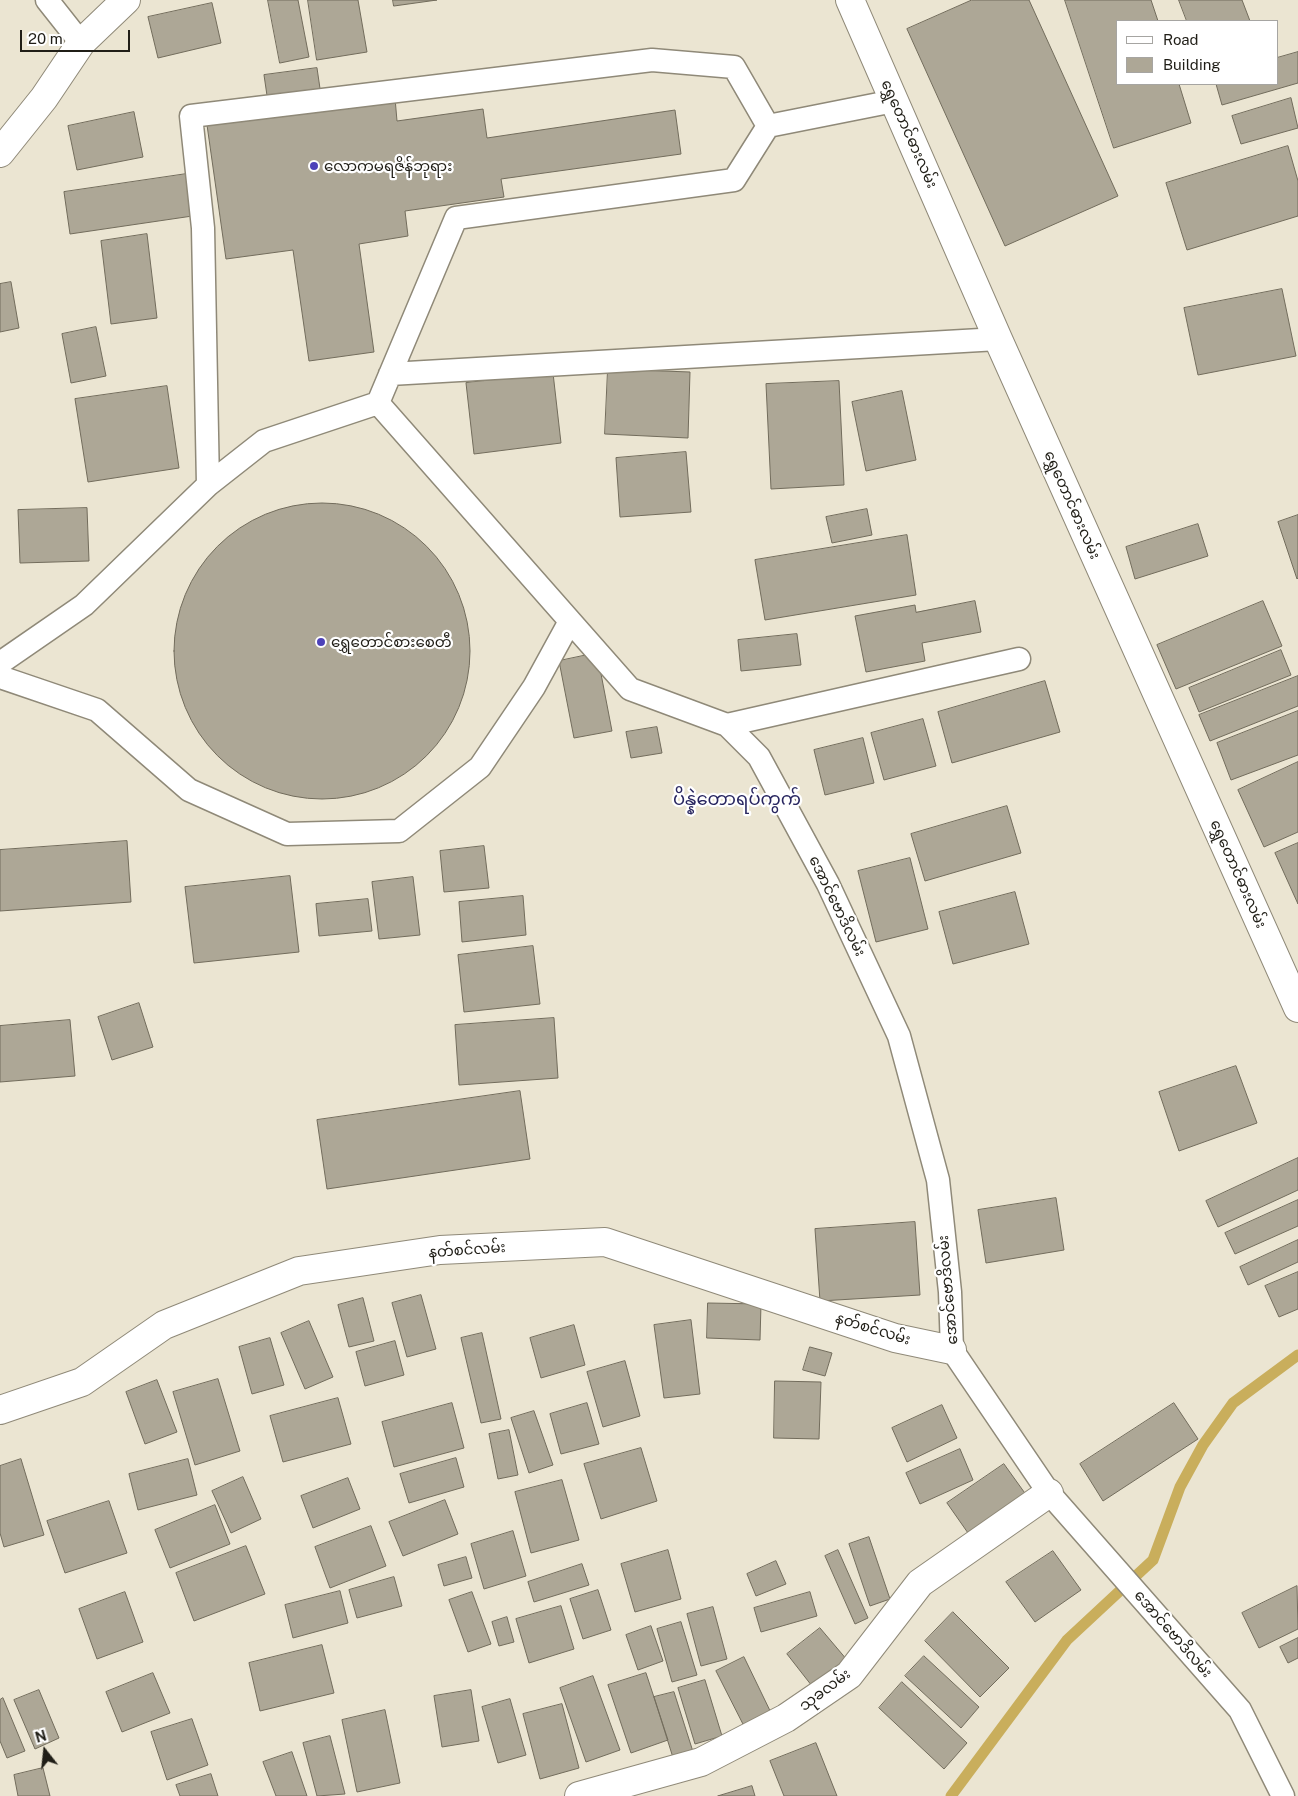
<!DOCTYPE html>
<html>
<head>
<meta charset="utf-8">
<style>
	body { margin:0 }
	#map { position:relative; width:1298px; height:1796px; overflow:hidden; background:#ebe5d2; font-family:"Public Sans",sans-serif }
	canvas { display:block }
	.legend { position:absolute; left:1116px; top:20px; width:162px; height:65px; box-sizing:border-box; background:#fff; border:1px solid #a6a5a2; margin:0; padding:6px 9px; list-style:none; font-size:15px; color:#201e17 }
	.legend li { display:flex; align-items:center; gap:10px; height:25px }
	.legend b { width:25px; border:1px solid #a6a5a2 }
	.north { position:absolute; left:20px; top:1726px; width:50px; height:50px; -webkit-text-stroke:4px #fff; paint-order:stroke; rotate:344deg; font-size:14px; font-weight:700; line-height:20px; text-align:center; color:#201e17 }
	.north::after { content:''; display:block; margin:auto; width:18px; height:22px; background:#201e17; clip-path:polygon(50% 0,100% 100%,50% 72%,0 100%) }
	.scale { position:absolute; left:20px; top:30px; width:110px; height:22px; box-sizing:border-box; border:2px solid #201e17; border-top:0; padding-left:6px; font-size:15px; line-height:18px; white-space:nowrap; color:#201e17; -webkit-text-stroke:4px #fff; paint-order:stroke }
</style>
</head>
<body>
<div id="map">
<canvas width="1298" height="1796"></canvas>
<ul class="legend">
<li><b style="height:6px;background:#fff"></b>Road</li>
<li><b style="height:14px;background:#ada796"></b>Building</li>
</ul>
<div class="north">N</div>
<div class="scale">20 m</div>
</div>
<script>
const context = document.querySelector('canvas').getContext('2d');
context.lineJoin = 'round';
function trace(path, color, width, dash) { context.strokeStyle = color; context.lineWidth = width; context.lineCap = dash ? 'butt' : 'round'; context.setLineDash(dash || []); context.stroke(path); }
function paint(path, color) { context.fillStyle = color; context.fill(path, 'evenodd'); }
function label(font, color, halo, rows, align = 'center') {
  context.font = font + ' "Public Sans","Noto Sans Myanmar",sans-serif'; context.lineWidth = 4.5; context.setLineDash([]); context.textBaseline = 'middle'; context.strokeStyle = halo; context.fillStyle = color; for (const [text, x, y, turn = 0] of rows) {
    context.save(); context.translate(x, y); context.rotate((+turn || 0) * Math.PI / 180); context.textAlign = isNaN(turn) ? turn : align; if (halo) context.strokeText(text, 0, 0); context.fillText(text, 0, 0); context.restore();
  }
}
const stream = new Path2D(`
	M951 1796 1067 1640 1153 1560 1180 1487 1203 1445 1233 1403 1298 1355`);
const building = new Path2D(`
	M268 0H298L309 57 280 63Z
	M308 0H358L367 52 317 60Z
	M393 0H437L394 6Z
	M972 0H1029L1118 196 1005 246 907 29Z
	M1065 0H1151L1158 21H1117V84H1179L1191 123 1114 148Z
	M1179 0H1242L1250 21H1187Z
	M212 3 221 43 158 58 148 17Z
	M1298 52V83L1222 105 1216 84H1277V58Z
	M317 68 323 109 395 98 397 121 483 109 487 138 675 110 681 154 501 179 504 197 405 211 408 236 359 244 374 352 309 361 293 250 226 259 207 125 270 116 264 75Z
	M1291 98 1298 128 1241 144 1232 116Z
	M134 112 143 157 77 170 68 126Z
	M1288 146 1298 181V216L1187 250 1166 183Z
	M200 172 206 214 70 234 64 192Z
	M147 234 157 318 111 324 101 241Z
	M11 282 19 328 0 332V284Z
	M1282 289 1296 356 1198 375 1184 308Z
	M96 327 106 376 71 383 62 334Z
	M608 369 690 372 688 438 605 434Z
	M553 373 561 443 474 454 466 383Z
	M839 381 844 485 771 489 766 384Z
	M167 386 179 468 88 482 75 399Z
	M902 391 916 460 866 471 852 402Z
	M686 452 691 512 620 517 616 458Z
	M174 651a148 148 0 1 1 296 0a148 148 0 1 1-296 0Z
	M87 508 89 561 20 563 18 510Z
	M867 509 872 535 832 543 826 517Z
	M1298 515V578L1297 579 1278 522Z
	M1198 524 1208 556 1135 579 1126 547Z
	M907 535 916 595 765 620 755 560Z
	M975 601 981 632 922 643 925 661 866 672 855 616 915 605 916 612Z
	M1263 601 1282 646 1176 689 1157 645Z
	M797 634 801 665 741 671 738 640Z
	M1281 650 1291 675 1199 712 1189 688Z
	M597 653 612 731 574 738 559 661Z
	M1298 676V706L1210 741 1199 715Z
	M1045 681 1060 732 952 763 938 712Z
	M1298 711V755L1231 780 1217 743Z
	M923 719 936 766 884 780 871 733Z
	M657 727 662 753 631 758 626 732Z
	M863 738 874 783 825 795 814 750Z
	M1298 762V832L1264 847 1238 790Z
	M1007 806 1021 853 925 881 911 834Z
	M127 841 131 902 0 911V850Z
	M1298 843V904L1275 853Z
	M484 846 489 888 444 892 440 851Z
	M910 858 928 929 876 942 858 871Z
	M290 876 299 952 194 963 185 887Z
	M413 877 420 935 379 939 372 882Z
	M1015 892 1029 944 953 964 939 912Z
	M523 896 526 935 462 942 459 902Z
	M368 899 372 931 319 936 316 904Z
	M533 946 540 1004 464 1012 458 955Z
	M139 1003 153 1047 112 1060 98 1017Z
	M554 1018 558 1078 459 1085 455 1025Z
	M70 1020 75 1076 0 1082V1026Z
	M1236 1066 1257 1123 1179 1151 1159 1092Z
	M520 1091 530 1159 327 1189 317 1120Z
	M1298 1158V1190L1218 1227 1206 1201Z
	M1056 1198 1064 1250 986 1263 978 1210Z
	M1298 1200V1226L1235 1254 1225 1233Z
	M915 1222 920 1295 820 1301 815 1229Z
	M1298 1240V1262L1248 1285 1240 1267Z
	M1298 1272V1309L1279 1317 1265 1286Z
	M421 1295 436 1349 407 1357 392 1303Z
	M363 1298 374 1341 349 1347 338 1305Z
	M708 1303 761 1304 760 1340 707 1338Z
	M691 1320 700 1394 664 1398 654 1325Z
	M309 1321 333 1377 305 1389 281 1333Z
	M574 1325 585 1365 541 1378 530 1338Z
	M482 1333 501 1419 481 1423 461 1338Z
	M270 1338 284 1385 252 1394 239 1347Z
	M395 1341 404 1375 365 1386 356 1352Z
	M810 1347 832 1353 825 1376 803 1370Z
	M625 1361 640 1416 603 1427 587 1372Z
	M218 1379 240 1451 195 1465 173 1392Z
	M157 1380 177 1432 145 1444 126 1392Z
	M775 1381 821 1382 819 1439 774 1438Z
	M338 1398 351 1444 283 1462 270 1416Z
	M452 1403 464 1448 394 1467 382 1422Z
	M587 1403 599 1444 561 1454 550 1414Z
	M1174 1403 1198 1439 1103 1501 1080 1464Z
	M942 1405 957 1438 907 1462 892 1428Z
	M534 1411 553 1465 529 1473 511 1418Z
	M509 1430 518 1475 498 1479 489 1434Z
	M641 1448 657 1501 601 1519 584 1464Z
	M960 1449 973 1480 920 1504 906 1473Z
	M456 1458 464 1487 409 1503 400 1474Z
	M21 1459 44 1535 4 1547 0 1533V1466Z
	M188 1459 197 1495 138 1510 129 1474Z
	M1004 1464 1032 1503 975 1543 947 1503Z
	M243 1477 261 1519 231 1533 212 1491Z
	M348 1478 360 1509 313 1528 301 1496Z
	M562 1480 579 1540 531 1553 515 1492Z
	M445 1500 458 1534 403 1556 389 1522Z
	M109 1501 127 1553 65 1573 47 1521Z
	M215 1505 230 1544 170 1568 155 1530Z
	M371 1526 386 1566 330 1588 315 1547Z
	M513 1531 526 1576 484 1589 471 1544Z
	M869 1537 890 1599 870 1606 849 1544Z
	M246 1546 265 1594 194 1621 176 1573Z
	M668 1550 681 1599 635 1612 621 1564Z
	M838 1550 868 1618 855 1624 825 1556Z
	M1053 1551 1081 1590 1035 1622 1006 1582Z
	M466 1557 472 1578 444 1586 438 1565Z
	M776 1561 786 1584 756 1596 747 1574Z
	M582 1564 589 1585 534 1602 528 1582Z
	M394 1577 402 1606 357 1618 349 1590Z
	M1297 1586 1298 1629 1259 1648 1242 1613Z
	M598 1590 611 1630 583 1639 570 1599Z
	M340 1591 348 1623 293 1638 285 1605Z
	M125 1592 143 1642 97 1659 79 1609Z
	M472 1592 491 1644 468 1652 449 1600Z
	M810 1592 817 1616 761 1632 754 1608Z
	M561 1606 574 1649 529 1663 516 1619Z
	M713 1607 727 1659 701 1666 687 1614Z
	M953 1612 1009 1668 980 1697 925 1641Z
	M507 1617 514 1642 499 1646 492 1622Z
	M681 1622 697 1675 672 1682 657 1629Z
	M651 1626 663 1661 638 1670 626 1635Z
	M820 1628 853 1667 819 1695 787 1654Z
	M1298 1638V1658L1288 1663 1280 1647Z
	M322 1645 334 1693 260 1711 249 1663Z
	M924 1656 979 1707 961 1728 905 1676Z
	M744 1657 775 1721 748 1734 716 1671Z
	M153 1673 170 1713 122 1732 106 1692Z
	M646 1673 668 1740 631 1753 608 1685Z
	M593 1676 620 1750 586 1762 560 1688Z
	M705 1680 722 1736 695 1744 678 1688Z
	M902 1682 967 1743 944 1769 879 1708Z
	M39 1690 59 1738 35 1749 14 1700Z
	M471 1690 479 1741 442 1747 434 1696Z
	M674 1692 695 1758 675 1764 654 1697Z
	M3 1698 25 1751 7 1758 0 1741V1700Z
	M510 1699 526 1755 498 1763 482 1707Z
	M562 1704 579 1768 540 1779 523 1714Z
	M385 1710 400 1783 357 1792 342 1720Z
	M192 1719 208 1765 167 1780 151 1732Z
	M330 1736 345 1794 317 1796 303 1743Z
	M816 1743 837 1796H784L770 1761Z
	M292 1752 307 1796H276L263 1762Z
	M43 1768 50 1796H18L14 1775Z
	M211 1774 218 1796H180L176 1785Z
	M752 1786 755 1796H718Z`);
const lane = new Path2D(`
	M47 0 81 43
	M390 374 998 339
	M378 403 630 689 727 725 1019 659
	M208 485 203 228 191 116 652 60 734 67 768 126
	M0 663 84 605 208 485 264 441 378 403 456 218 734 180 768 126 894 101
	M0 677 97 710 189 790 287 834 399 831 480 767 534 687 569 623
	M727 725 759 757 828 884 899 1036 938 1180 950 1292 952 1350 1049 1493 1240 1710 1283 1796`);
const street = new Path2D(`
	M0 153 44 98 81 43 126 0
	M0 1410 82 1382 164 1325 299 1271 440 1250 605 1242 895 1338 952 1350
	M579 1796 701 1762 786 1718 849 1675 920 1583 1049 1493`);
const secondary = new Path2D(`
	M850 0 998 339 1298 1008`);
const markers = [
	[314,166,5,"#4d42b9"],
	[321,642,5,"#4d42b9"]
];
const streetNames = [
	["ရွှေတောင်ဓားလမ်း",909,134,66],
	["ရွှေတောင်ဓားလမ်း",1072,505,66],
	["ရွှေတောင်ဓားလမ်း",1238,874,66],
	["အောင်ဗောဒိလမ်း",837,906,64],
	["နတ်စင်လမ်း",467,1250,-4],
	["အောင်ဗောဒိလမ်း",948,1290,-95],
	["နတ်စင်လမ်း",873,1329,17],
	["အောင်ဗောဒိလမ်း",1173,1634,49],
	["သုခလမ်း",825,1690,-37]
];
const poiNames = [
	["လောကမရဇိန်ဘုရား",324,166],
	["ရွှေတောင်စားစေတီ",331,642]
];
const quarterNames = [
	["ပိန္နဲတောရပ်ကွက်",737,799]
];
trace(stream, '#c9ae5c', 11);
paint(building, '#ada796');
trace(building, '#726c5c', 1);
trace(lane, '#8f8978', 25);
trace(street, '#8f8978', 30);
trace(secondary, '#8f8978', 30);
trace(lane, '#fff', 22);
trace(street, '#fff', 28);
trace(secondary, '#fff', 28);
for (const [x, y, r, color] of markers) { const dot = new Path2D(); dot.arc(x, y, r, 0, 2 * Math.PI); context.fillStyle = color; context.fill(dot); trace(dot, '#fff', 2); }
label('15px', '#201e17', '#fff', streetNames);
label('15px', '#201e17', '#fff', poiNames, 'left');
label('18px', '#282660', '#fff', quarterNames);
</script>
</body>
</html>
